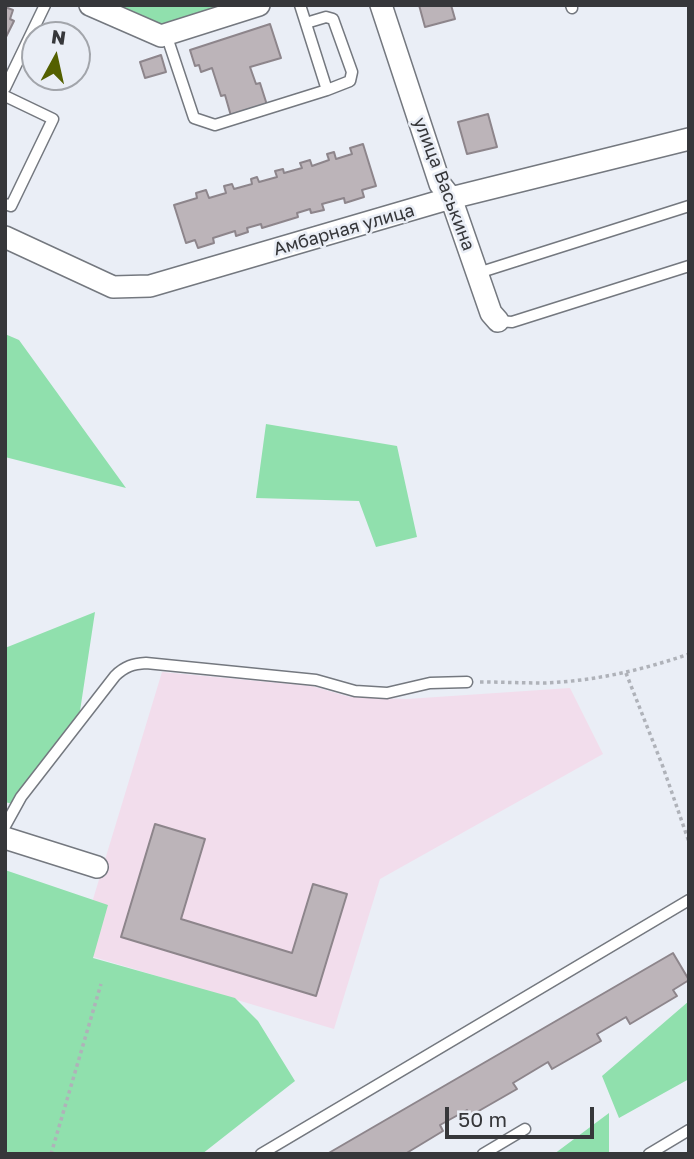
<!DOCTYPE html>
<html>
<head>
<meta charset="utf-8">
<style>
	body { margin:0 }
	#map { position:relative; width:694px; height:1159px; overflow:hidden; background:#eaeef6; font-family:"Golos Text",sans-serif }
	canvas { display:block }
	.frame { position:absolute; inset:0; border:7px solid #36373a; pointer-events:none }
	.north { position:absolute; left:21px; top:21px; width:70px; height:70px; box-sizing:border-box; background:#eaeef6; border:2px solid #a2a5ab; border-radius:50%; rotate:8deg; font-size:19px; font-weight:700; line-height:28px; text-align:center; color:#36373a }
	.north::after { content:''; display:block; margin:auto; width:24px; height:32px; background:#546000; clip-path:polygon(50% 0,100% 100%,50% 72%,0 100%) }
	.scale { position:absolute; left:445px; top:1107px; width:149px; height:32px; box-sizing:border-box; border:4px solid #36373a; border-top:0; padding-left:9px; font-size:21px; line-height:24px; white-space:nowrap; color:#36373a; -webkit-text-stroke:5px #eaeef6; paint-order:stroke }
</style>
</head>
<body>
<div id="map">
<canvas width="694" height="1159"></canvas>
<div class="frame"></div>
<div class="north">N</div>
<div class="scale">50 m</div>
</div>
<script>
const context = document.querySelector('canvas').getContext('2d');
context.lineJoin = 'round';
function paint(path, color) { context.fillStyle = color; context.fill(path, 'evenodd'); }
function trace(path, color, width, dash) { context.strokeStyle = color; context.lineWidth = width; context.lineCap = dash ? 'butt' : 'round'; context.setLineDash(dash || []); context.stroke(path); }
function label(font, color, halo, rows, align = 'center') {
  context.font = font + ' "Golos Text",sans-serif'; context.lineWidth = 5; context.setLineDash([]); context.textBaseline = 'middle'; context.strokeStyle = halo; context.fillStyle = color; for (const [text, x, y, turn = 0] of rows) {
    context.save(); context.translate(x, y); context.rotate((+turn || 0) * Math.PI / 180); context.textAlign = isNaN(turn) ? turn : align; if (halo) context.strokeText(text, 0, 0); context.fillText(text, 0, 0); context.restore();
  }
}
const education = new Path2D(`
	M162 672 312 686 350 697 407 699 570 688 603 754 380 879 334 1029 77 952Z`);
const green = new Path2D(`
	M107 5H253L169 32Z
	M5 334 19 340 126 488 5 457Z
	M266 424 397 446 417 537 376 547 359 501 256 498Z
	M95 612 80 711 20 806 5 802V648Z
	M5 870 108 905 93 958 235 998 258 1021 295 1081 202 1154H5Z
	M689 1001V1079L619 1118 602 1076Z
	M609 1113V1154H554Z`);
const building = new Path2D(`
	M419 5H451L455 19 425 27Z
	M5 7 13 10 10 19 14 21 5 39Z
	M270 24 281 58 250 67 256 84 260 83 267 105 231 116 225 95 221 96 212 68 201 72 199 65 195 66 190 50Z
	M161 55 166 72 145 78 140 62Z
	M488 114 497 147 467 154 458 122Z
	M363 144 376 186 362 190 364 197 345 203 344 198 322 204 324 210 311 213 310 209 297 213 298 217 262 228 261 224 247 228 248 232 236 236 235 231 213 238 214 243 198 248 195 240 186 243 174 205 197 198 196 193 206 190 209 198 226 193 224 186 232 184 234 189 252 184 251 179 257 177 259 182 277 177 275 171 283 169 284 173 302 168 300 163 310 160 312 166 329 160 327 154 334 152 336 159 352 154 350 148Z
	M155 824 205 839 181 919 292 953 313 884 347 894 316 996 121 937Z
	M673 953 689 980 673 990 677 996 630 1024 626 1017 597 1034 601 1041 552 1069 548 1062 513 1083 517 1089 470 1116 467 1110 440 1125 443 1131 405 1154H327Z`);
const path = new Path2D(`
	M626 673 663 767 689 842
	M480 682C502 682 523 683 545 683 594 681 643 670 689 654
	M51 1154 101 984`);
const lane = new Path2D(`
	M571 5 572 8
	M306 23 326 17 333 19 352 72 350 81 327 90
	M166 34 194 118 215 125 327 90 300 5
	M5 88 45 5
	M5 96 53 119 11 206 5 204
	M478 273 689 206
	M498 321 512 322 689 266
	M5 826 21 797 115 676C125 666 133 664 146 663L316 680 355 691 387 693 430 683 467 682
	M261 1154 689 900
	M483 1154 525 1129
	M649 1154 689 1130`);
const street = new Path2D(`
	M90 5 161 36 259 5
	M381 5 440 184 451 198 491 313 498 321
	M5 237 113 287 150 286 451 198 689 139
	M5 838 97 867`);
const streetNames = [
	["улица Васькина",444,184,69],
	["Амбарная улица",344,230,-16]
];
paint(education, '#f2ddec');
paint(green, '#90e0ad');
paint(building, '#bcb4b9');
trace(building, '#8d858b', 2);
trace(lane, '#74787f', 13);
trace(street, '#74787f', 24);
trace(path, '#afb2b9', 3.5, [3.5, 3.5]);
trace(lane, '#fff', 10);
trace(street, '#fff', 21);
label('18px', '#36373a', '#eaeef6', streetNames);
</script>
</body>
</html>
